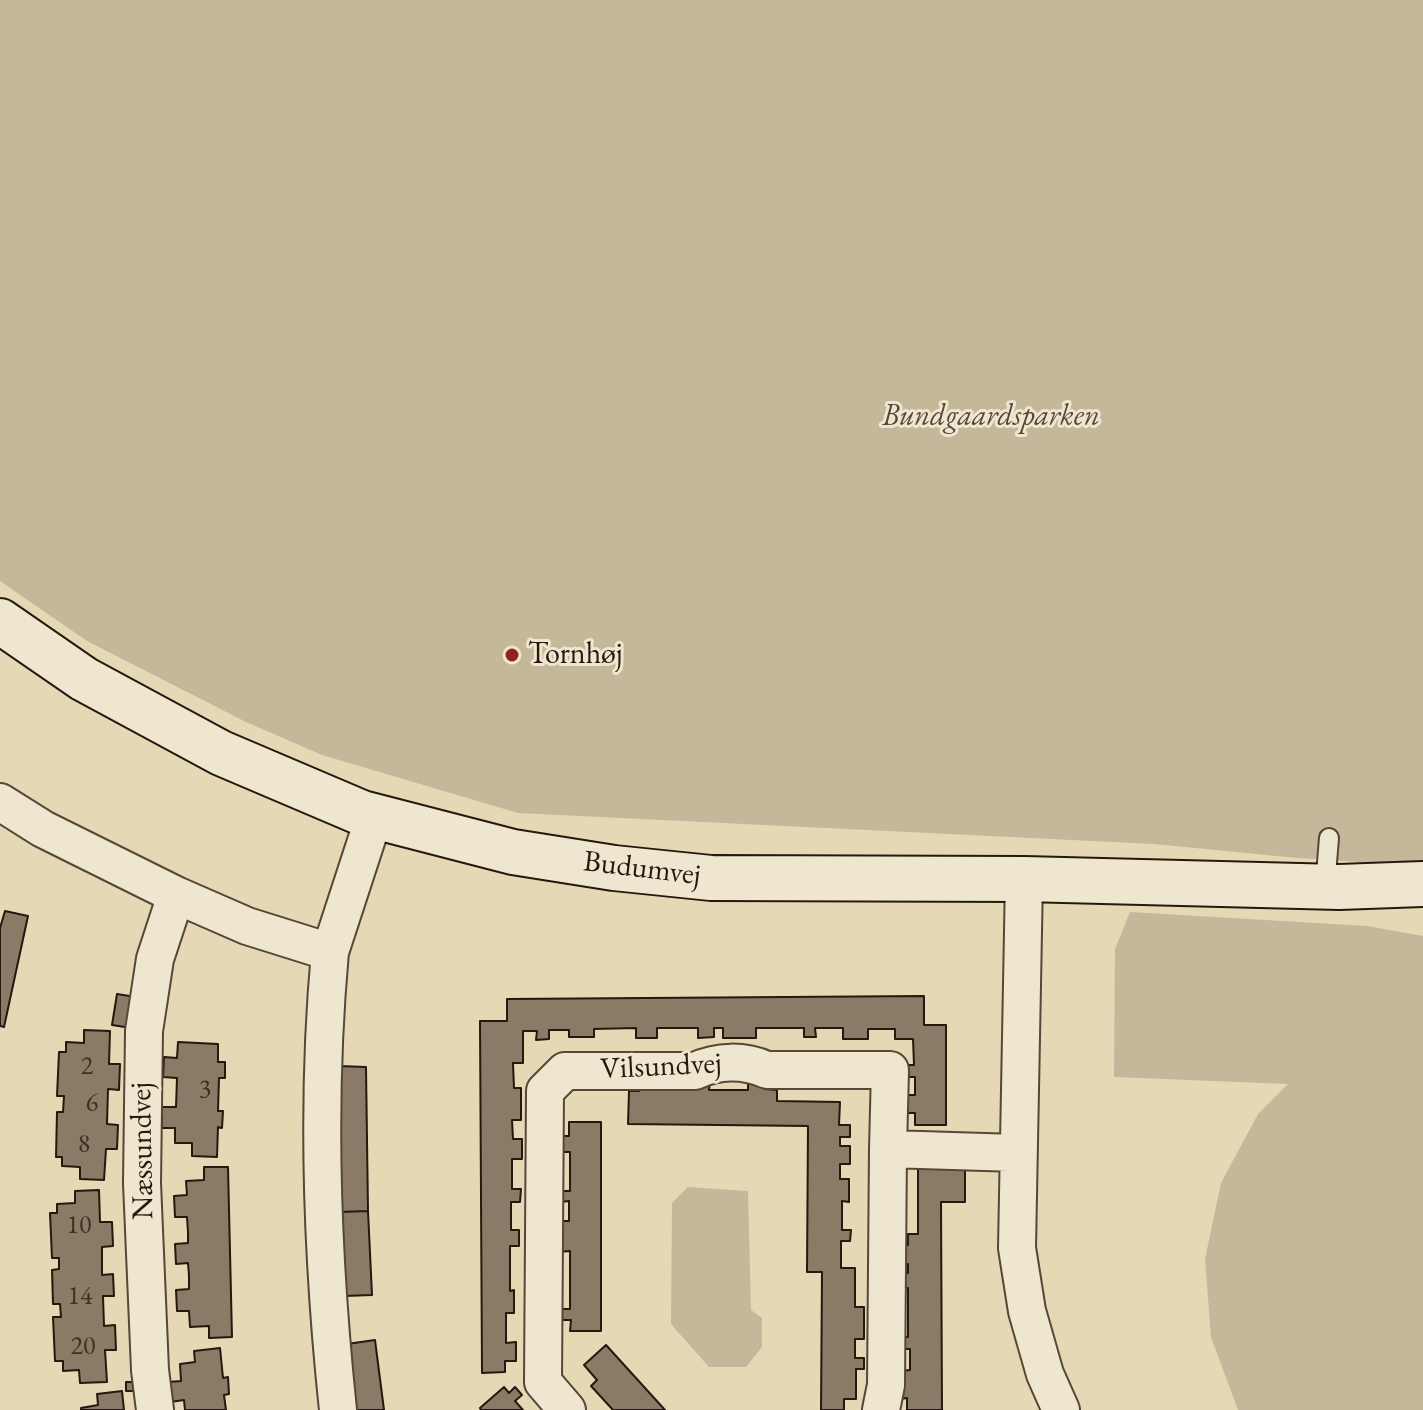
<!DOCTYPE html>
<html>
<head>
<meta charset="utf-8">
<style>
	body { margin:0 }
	canvas { display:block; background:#e5d8b5 }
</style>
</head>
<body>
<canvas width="1423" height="1410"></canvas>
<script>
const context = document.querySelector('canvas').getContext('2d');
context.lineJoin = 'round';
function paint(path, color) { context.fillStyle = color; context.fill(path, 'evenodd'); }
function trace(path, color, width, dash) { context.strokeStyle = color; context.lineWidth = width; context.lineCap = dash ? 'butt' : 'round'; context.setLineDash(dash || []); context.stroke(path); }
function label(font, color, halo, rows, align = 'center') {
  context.font = font + ' "EB Garamond",serif'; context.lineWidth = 6; context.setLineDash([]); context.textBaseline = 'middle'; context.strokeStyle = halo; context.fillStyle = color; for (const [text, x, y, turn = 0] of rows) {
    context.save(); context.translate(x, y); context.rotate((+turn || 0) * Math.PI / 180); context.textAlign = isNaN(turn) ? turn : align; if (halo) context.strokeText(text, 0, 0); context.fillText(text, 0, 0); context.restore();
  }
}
const green = new Path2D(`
	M0 0H1423V866L1297 858 1154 844 518 813 322 755 246 722 87 641 0 581Z
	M1130 912 1367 926 1423 936V1410H1238L1211 1337 1205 1259 1221 1183 1258 1114 1288 1084 1114 1077 1115 949Z
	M688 1187 748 1191 751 1310 762 1318V1347L746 1367H709L671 1324 672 1203Z`);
const building = new Path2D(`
	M5 911 28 916 4 1027 0 1026V928Z
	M117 994 136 997 131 1028 112 1025Z
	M924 996V1025H946V1125H915V1113H904V1095H915V1077H906V1065H914L913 1039H895V1029H868V1039H843V1028H815L816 1037H804V1028H756V1038H723V1028H714V1037L698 1038V1028H657V1038H636V1028L594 1029V1037H569V1030H549V1039L536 1040 537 1031H523V1063H513L514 1088H521V1120H512L513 1139H522V1159H512V1189H521L520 1202H511V1230H519V1246H510V1291L514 1290V1313H506V1343L516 1342V1361H505V1372L482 1373 480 1021H507V999Z
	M84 1030 110 1031 109 1064H120L119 1090 108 1089 107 1124 118 1125 117 1149H106L104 1180 80 1179V1167L62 1166V1157H56L57 1112H63L64 1096H57L59 1052H66V1042L84 1043Z
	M178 1042 218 1044V1062H225V1078H219L218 1111H223L222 1128 218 1127 217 1157 192 1156V1143H175V1128H162V1107H176L177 1078 163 1077 164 1057 177 1058Z
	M339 1066 366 1067 368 1211 340 1212Z
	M640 1081H660L661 1090H680V1082H710L709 1090H748V1082H765V1089L777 1090V1101L840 1102 839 1125H850V1137H840V1146H850V1164H840V1179H849V1202L842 1201V1230H851L850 1241H841V1268H855V1307H864V1339H855V1358H864V1369H856V1399H844V1410H821L822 1272H807L808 1126 628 1124 629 1091H639Z
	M569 1122H601V1331H570L571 1320H560V1309H570V1251L558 1252V1221H569V1201L561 1202V1191H570V1152H563V1136H569Z
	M204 1167H228L232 1337 209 1338V1326L190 1327 189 1311H177L176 1290 189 1289V1276L188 1263 176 1264 175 1244 188 1243V1232L187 1217H175L174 1196 187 1195 186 1181 204 1180Z
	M918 1168H965V1202H941L942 1410H907V1398L900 1399V1371L910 1370V1349H900V1337H908V1288H901L900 1273H908V1264H899V1245H908V1234H918Z
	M99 1190 100 1222H112L113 1246 102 1247V1275L113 1274 114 1296H103L104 1326 115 1325 116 1350H105L107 1382 80 1383 79 1370 63 1371V1361H55L53 1317H61L60 1304H53L52 1270 59 1269V1258H52L50 1213H57V1204L75 1203V1191Z
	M368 1211 372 1295 344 1296 340 1212Z
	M375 1340 384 1410H356L347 1344Z
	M606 1345 665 1410H613L591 1386 597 1380 584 1365Z
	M220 1348 223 1378 228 1377 229 1394 224 1395 226 1410H185L184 1400 170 1402 168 1382 181 1381 180 1364 195 1362 194 1351Z
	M126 1382H139L138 1391H126Z
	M504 1387 509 1393 515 1387 522 1395 515 1401 523 1410H481L480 1408Z
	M122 1391 124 1410H81V1408L98 1405 97 1394Z`);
const lane = new Path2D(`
	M1325 887 1329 838`);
const street = new Path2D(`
	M0 802 43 829 176 895 247 926 330 952 374 817
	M1024 879 1017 1248 1027 1311 1045 1374 1061 1410
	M330 952C316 1104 322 1259 338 1410
	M155 1410 150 1370 142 1183 144 1031 155 959 176 895
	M567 1410 543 1382 545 1091 565 1071H695C718 1060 744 1060 767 1070H890L888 1149 1017 1153
	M881 1410 886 1385 888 1149`);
const secondary = new Path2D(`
	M0 621 84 679 221 753 362 813 513 852 614 868 711 878 1024 879 1339 887 1423 884`);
const markers = [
	[512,655,8,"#8f2418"]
];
const numberNames = [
	["2",87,1067],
	["3",205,1090],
	["6",92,1104],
	["8",84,1145],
	["10",79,1226],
	["14",80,1297],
	["20",83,1347]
];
const parkNames = [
	["Bundgaardsparken",991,417]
];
const poiNames = [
	["Tornhøj",528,655]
];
const streetNames = [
	["Budumvej",642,869,7],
	["Vilsundvej",661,1067,-3],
	["Næssundvej",143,1151,-91]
];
paint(green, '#c5b799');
paint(building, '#897b65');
trace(building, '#26170f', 2);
trace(lane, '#564738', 22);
trace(street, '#564738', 40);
trace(secondary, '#26170f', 48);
trace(lane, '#eee6cf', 18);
trace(street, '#eee6cf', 36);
trace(secondary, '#eee6cf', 44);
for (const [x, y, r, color] of markers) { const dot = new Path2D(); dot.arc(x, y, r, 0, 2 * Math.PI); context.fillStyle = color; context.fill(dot); trace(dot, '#eee6cf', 3); }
label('26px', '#3f3024', null, numberNames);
label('italic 30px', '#564738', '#eee6cf', parkNames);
label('30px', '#26170f', '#eee6cf', poiNames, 'left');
label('30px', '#26170f', '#eee6cf', streetNames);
</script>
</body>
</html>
